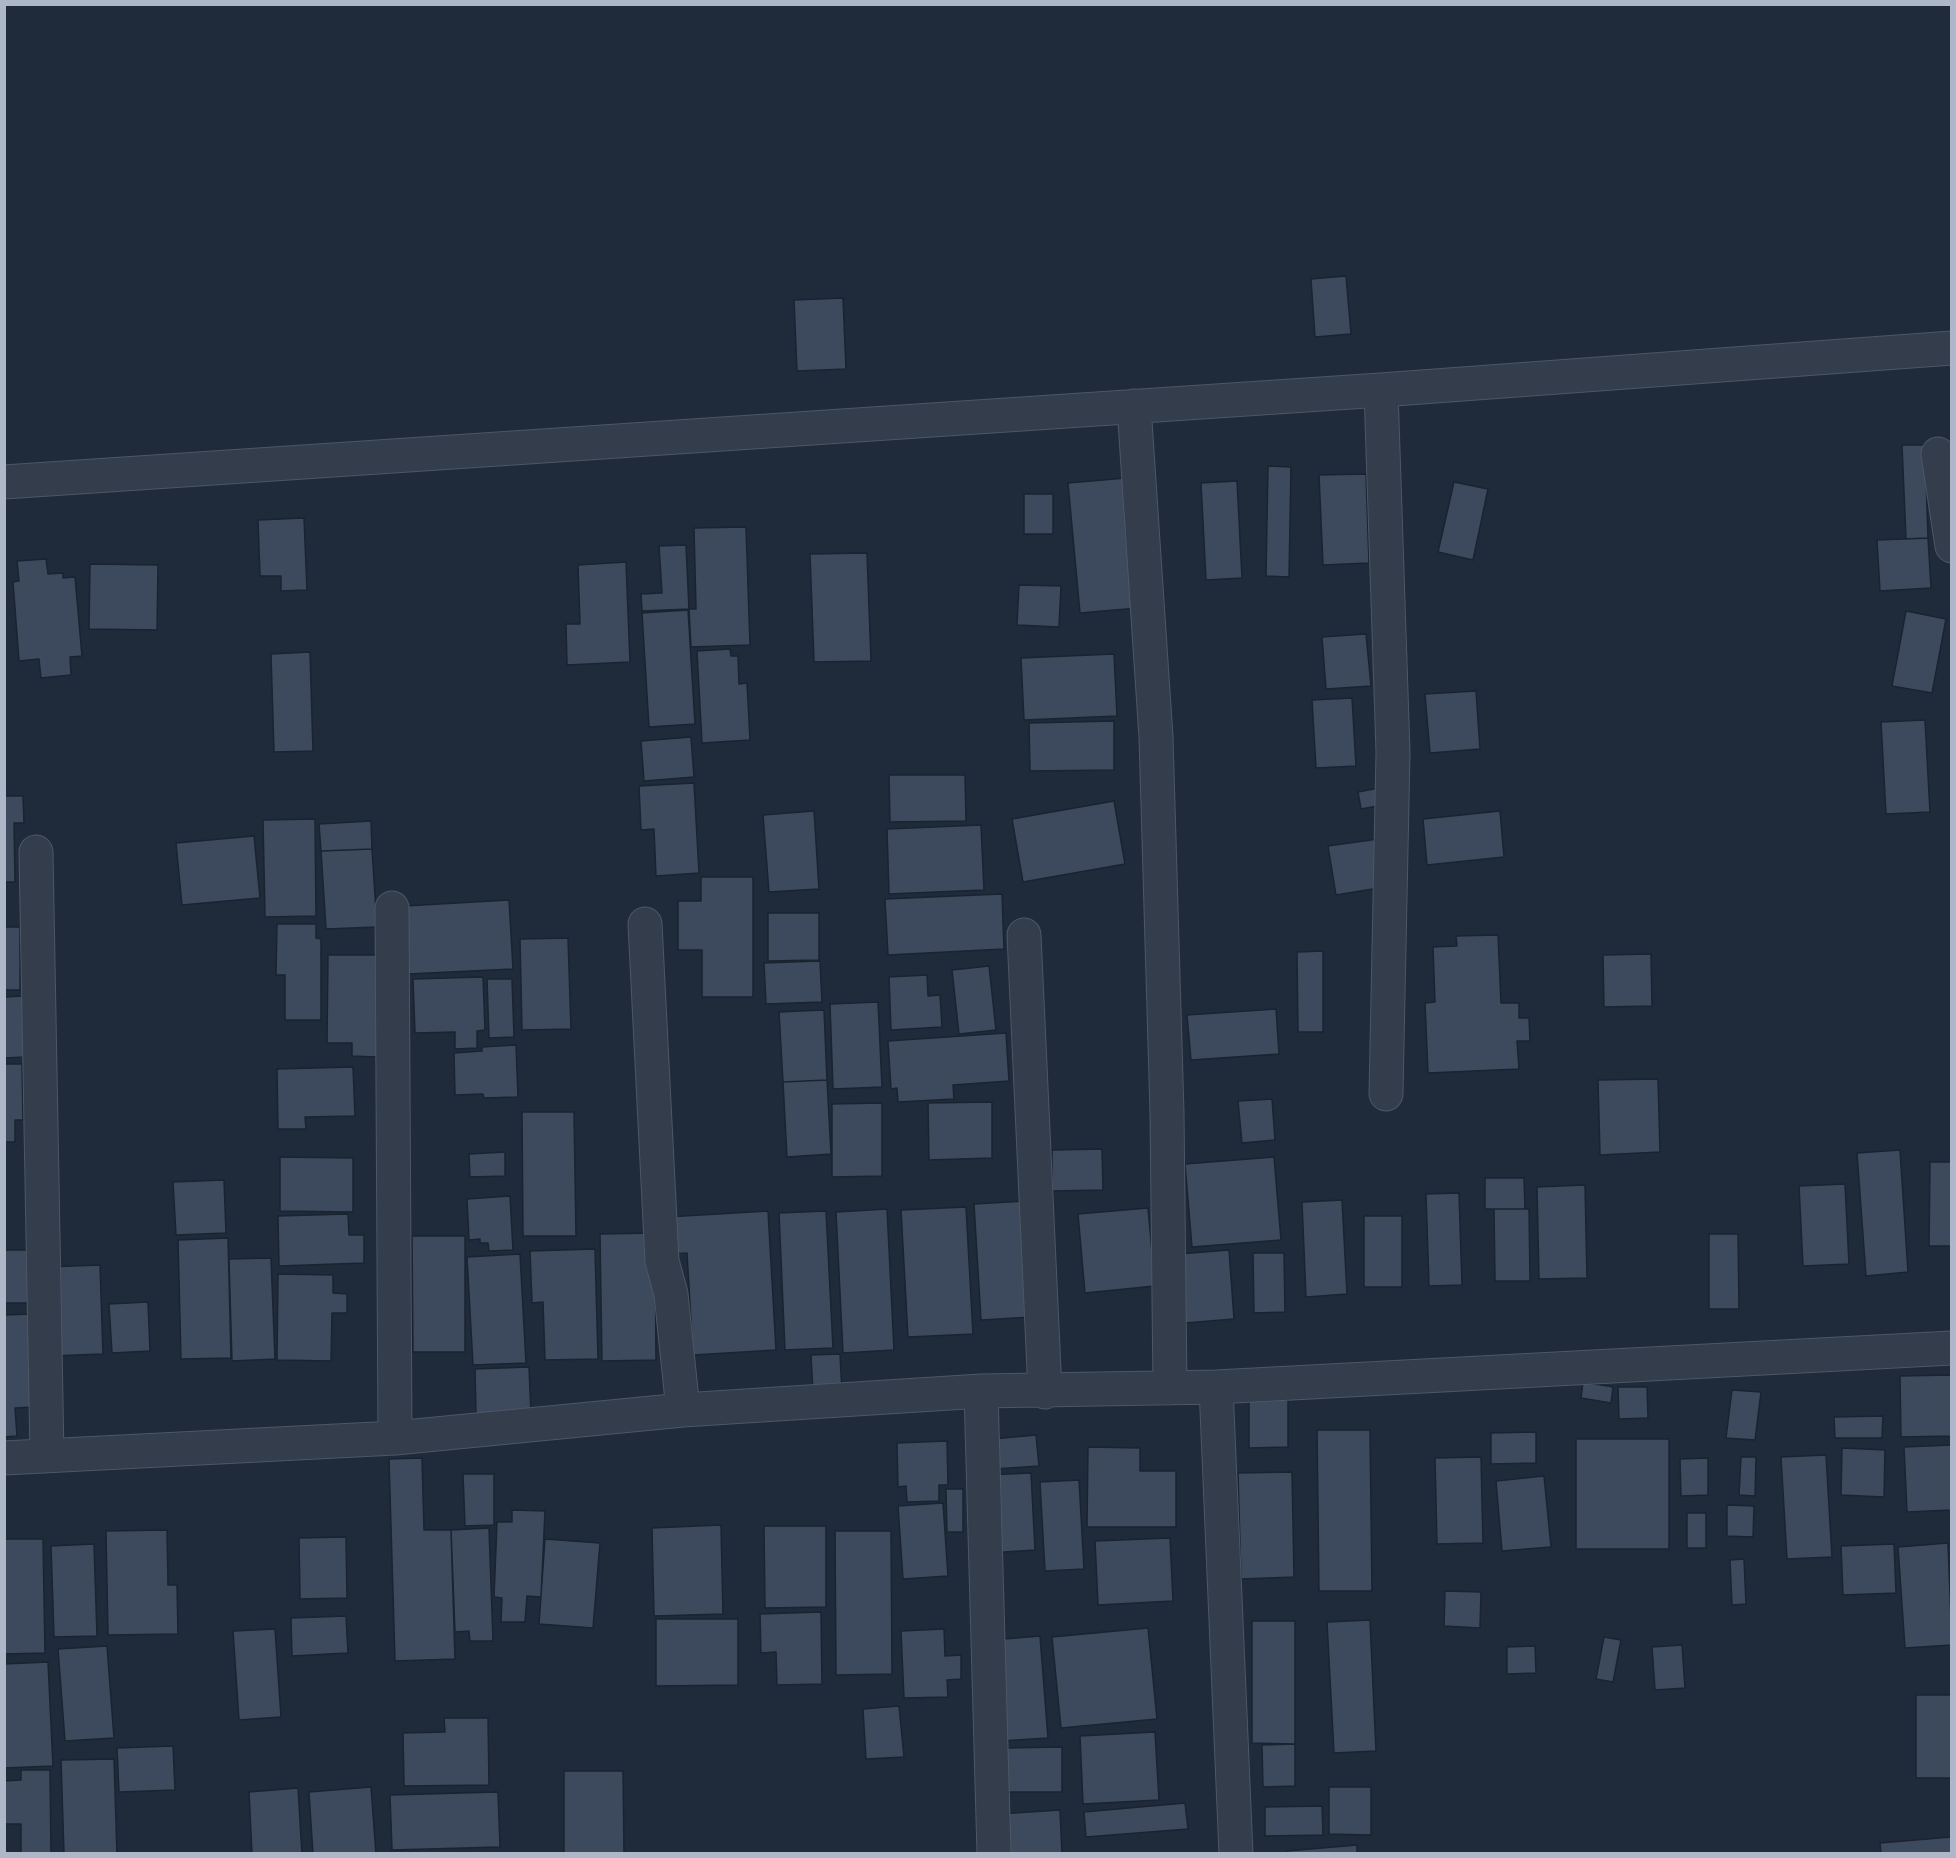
<!DOCTYPE html>
<html>
<head>
<meta charset="utf-8">
<style>
	body { margin:0 }
	#map { position:relative; width:1956px; height:1858px; overflow:hidden; background:#1f2b3b; font-family:Roboto,sans-serif }
	canvas { display:block }
	.frame { position:absolute; inset:0; border:6px solid #adb7c7; pointer-events:none }
</style>
</head>
<body>
<div id="map">
<canvas width="1956" height="1858"></canvas>
<div class="frame"></div>
</div>
<script>
const context = document.querySelector('canvas').getContext('2d');
context.lineJoin = 'round';
function paint(path, color) { context.fillStyle = color; context.fill(path, 'evenodd'); }
function trace(path, color, width, dash) { context.strokeStyle = color; context.lineWidth = width; context.lineCap = dash ? 'butt' : 'round'; context.setLineDash(dash || []); context.stroke(path); }
const building = new Path2D(`
	M1346 276 1351 334 1315 337 1311 279Z
	M843 298 846 369 797 371 794 300Z
	M1902 445H1925L1928 538 1906 539Z
	M1268 466 1291 467 1289 577 1266 576Z
	M1366 474 1369 563 1323 565 1319 475Z
	M1126 478 1138 608 1080 613 1068 483Z
	M1237 481 1242 578 1206 580 1201 483Z
	M1454 482 1488 489 1473 560 1438 552Z
	M1024 494H1053V534H1024Z
	M304 518 307 590 281 591V576H260L258 520Z
	M746 527 750 645 691 647 689 609H696L694 528Z
	M1928 538 1931 588 1880 591 1877 540Z
	M686 545 689 609 642 611 641 594 662 593 659 546Z
	M867 553 871 661 814 662 810 554Z
	M46 559 48 574 63 573V578L75 577 82 656 70 657 71 675 41 678 39 659 19 661 13 582 19 581 17 561Z
	M626 562 630 662 567 665 566 624H580L578 565Z
	M90 564 158 565 157 630 89 629Z
	M1019 585 1061 586 1059 627 1017 625Z
	M688 610 695 724 649 727 642 613Z
	M1906 611 1946 619 1932 693 1892 686Z
	M1366 634 1371 686 1326 689 1322 637Z
	M730 649 731 656H738L739 684 747 683 750 740 702 743 697 651Z
	M310 652 313 751 274 752 271 654Z
	M1114 654 1117 716 1024 720 1021 658Z
	M1476 691 1480 749 1430 753 1425 694Z
	M1352 698 1356 766 1316 768 1312 700Z
	M1925 720 1930 812 1886 814 1881 722Z
	M1114 721V770L1030 771 1029 723Z
	M691 737 694 777 644 781 641 741Z
	M889 775H965L966 821 890 822Z
	M694 783 699 873 656 876 654 829 641 830 639 786Z
	M1384 787 1388 804 1361 809 1358 792Z
	M4 796H23L24 823H14L15 882H4Z
	M1114 801 1125 864 1023 882 1012 819Z
	M814 811 819 889 769 892 763 815Z
	M1500 811 1504 857 1427 865 1423 819Z
	M315 819 316 916 265 917 263 820Z
	M371 821 372 849 321 851 319 824Z
	M981 825 984 890 889 894 887 829Z
	M254 836 260 898 182 905 176 843Z
	M1378 839 1385 887 1336 895 1328 846Z
	M372 849 377 927 326 929 321 851Z
	M701 877H753V997H702V950H678V901H701Z
	M1002 894 1004 949 888 955 885 899Z
	M509 900 513 969 408 974 405 906Z
	M768 913H819V960L768 961Z
	M277 924H316V938L321 939V1020H285V975H276Z
	M4 927H20V990H4Z
	M1498 935 1501 1003H1519V1018H1529L1530 1041H1517L1519 1069 1428 1073 1425 1003 1435 1002 1433 947 1457 946 1456 936Z
	M568 938 571 1029 522 1030 520 939Z
	M1323 951V1032H1298L1297 952Z
	M1651 954 1652 1006 1604 1007 1603 955Z
	M328 955H378L377 1057 352 1056V1043H327Z
	M820 961 822 1002 766 1004 764 963Z
	M989 966 996 1030 959 1034 952 970Z
	M927 975 928 996 940 995 942 1027 891 1030 889 977Z
	M483 977 485 1030 477 1031V1048L455 1049V1032L415 1033 413 979Z
	M487 979H512L514 1037 489 1038Z
	M23 996 25 1057 4 1058V997Z
	M878 1002 882 1087 833 1089 830 1004Z
	M1276 1009 1279 1054 1191 1060 1187 1015Z
	M824 1010 827 1080 783 1082 779 1012Z
	M1006 1033 1009 1081 953 1085 954 1099 898 1102 897 1088 891 1089 888 1041Z
	M516 1045 518 1097 484 1098 483 1094 455 1095 454 1053 482 1051V1047Z
	M4 1064H22L23 1120H15V1142H4Z
	M353 1067 355 1116 305 1117 306 1129H278L277 1069Z
	M1658 1079 1660 1152 1600 1155 1598 1080Z
	M827 1080 831 1154 787 1157 783 1082Z
	M1272 1099 1275 1140 1242 1143 1238 1101Z
	M992 1102V1158L929 1160 928 1103Z
	M882 1103V1176L832 1177V1104Z
	M522 1112H574L576 1236H523Z
	M1102 1149 1103 1190 1052 1191V1150Z
	M1900 1150 1908 1272 1866 1276 1857 1153Z
	M505 1152V1176L470 1177 469 1154Z
	M280 1157 353 1158V1212L280 1211Z
	M1274 1157 1281 1240 1192 1247 1185 1164Z
	M1930 1162H1952V1246H1929Z
	M1485 1178H1524L1525 1209H1485Z
	M224 1180 226 1233 176 1235 173 1182Z
	M1845 1184 1849 1264 1803 1266 1799 1186Z
	M1585 1185 1587 1278 1539 1279 1537 1187Z
	M1459 1193 1462 1285 1429 1286 1426 1194Z
	M510 1196 513 1250 489 1251 488 1243H480V1239L469 1240 467 1199Z
	M1342 1200 1347 1294 1306 1297 1302 1202Z
	M1026 1201 1032 1317 981 1320 974 1204Z
	M966 1207 973 1334 908 1337 901 1210Z
	M1148 1208 1155 1286 1085 1293 1078 1214Z
	M887 1209 894 1350 843 1353 836 1212Z
	M1494 1209H1529L1530 1281H1495Z
	M768 1211 776 1350 693 1355 687 1253 670 1254 667 1217Z
	M826 1211 833 1348 785 1350 779 1213Z
	M348 1214 349 1235H364V1263L279 1266 278 1216Z
	M1364 1216H1402V1287H1364Z
	M655 1233 656 1360 602 1361 600 1234Z
	M1709 1234H1738L1739 1309H1709Z
	M412 1236H465V1352H413Z
	M228 1238 231 1358 181 1359 178 1240Z
	M595 1249 598 1359 545 1360 543 1302 532 1303 530 1251Z
	M4 1250H33V1303H4Z
	M1229 1250 1234 1319 1185 1323 1179 1254Z
	M1253 1253H1284L1285 1312 1254 1313Z
	M520 1254 526 1363 473 1365 467 1257Z
	M271 1258 275 1359 232 1361 229 1259Z
	M100 1265 103 1354 49 1356 46 1267Z
	M278 1274 333 1275V1293L347 1294V1313H332L331 1361 277 1360Z
	M148 1302 150 1351 112 1353 109 1304Z
	M31 1314 35 1407 15 1408 17 1436 4 1437V1315Z
	M840 1354 842 1392 813 1393 811 1355Z
	M529 1367 531 1415 476 1416 475 1369Z
	M1951 1375 1952 1436 1901 1437 1900 1376Z
	M1583 1382 1613 1387 1611 1403 1581 1398Z
	M1618 1387H1647L1648 1418 1619 1419Z
	M1732 1390 1761 1392 1755 1440 1726 1438Z
	M1249 1400H1288V1447L1249 1448Z
	M1883 1416 1882 1438H1835L1834 1417Z
	M1317 1430H1370L1372 1591H1319Z
	M1536 1432V1463L1491 1464V1433Z
	M1036 1435 1039 1466 995 1469 993 1439Z
	M1576 1439H1669V1549H1576Z
	M947 1441 948 1485H939V1501L907 1502 906 1486 898 1487 897 1443Z
	M1952 1445V1510L1907 1512 1904 1447Z
	M1088 1447 1140 1448V1471H1176V1527H1087Z
	M1842 1448 1885 1450 1884 1497 1841 1495Z
	M1826 1455 1832 1557 1787 1559 1781 1457Z
	M1481 1457 1483 1543 1437 1544 1435 1458Z
	M1741 1457H1756L1755 1496 1739 1495Z
	M422 1458 424 1530H451L455 1659 395 1661 389 1459Z
	M1708 1458V1495L1681 1496 1680 1459Z
	M1292 1472 1294 1577 1241 1579 1238 1473Z
	M1031 1473 1035 1550 989 1553 985 1475Z
	M463 1474H494V1525L465 1526Z
	M1544 1476 1551 1547 1502 1551 1496 1481Z
	M1079 1480 1084 1569 1045 1571 1040 1482Z
	M946 1489H963V1532H947Z
	M943 1503 948 1576 903 1579 898 1506Z
	M1727 1505 1754 1506 1753 1537 1727 1536Z
	M512 1510 545 1511 541 1597 527 1596 525 1622H501L502 1598 494 1597 497 1522H512Z
	M1687 1513H1706V1548H1687Z
	M721 1525 723 1614 654 1616 652 1528Z
	M764 1526H826V1607L765 1608Z
	M489 1528 493 1641H470L469 1631 455 1632 451 1530Z
	M167 1530 168 1585H177L178 1634 108 1635 106 1531Z
	M835 1531H891L892 1674 836 1675Z
	M346 1537 347 1598 300 1599 299 1538Z
	M1170 1538 1173 1601 1098 1605 1095 1541Z
	M4 1539H43L45 1653 4 1654Z
	M545 1539 600 1543 593 1628 539 1624Z
	M1948 1543 1952 1645 1905 1648 1898 1547Z
	M94 1544 97 1636 54 1637 51 1546Z
	M1894 1544 1896 1593 1843 1595 1841 1546Z
	M1744 1559 1746 1604 1732 1605 1730 1560Z
	M1445 1591 1481 1592 1480 1628 1444 1626Z
	M821 1612 822 1684 777 1685 776 1652 761 1653 760 1614Z
	M346 1616 348 1653 292 1656 291 1618Z
	M656 1619H738V1685L656 1686Z
	M1370 1620 1376 1751 1334 1753 1327 1622Z
	M1252 1621H1295V1744L1252 1743Z
	M1148 1628 1157 1719 1061 1728 1052 1637Z
	M275 1629 281 1717 239 1720 233 1631Z
	M944 1629 945 1656 961 1655V1679L947 1680 948 1697 904 1698 901 1631Z
	M1040 1636 1048 1738 1000 1741 992 1640Z
	M1604 1637 1621 1640 1613 1682 1596 1679Z
	M1682 1645 1685 1688 1655 1690 1652 1647Z
	M107 1646 114 1738 65 1741 58 1649Z
	M1535 1646 1536 1673 1507 1674V1647Z
	M48 1662 53 1766 4 1768V1664Z
	M1916 1695H1952V1778H1916Z
	M899 1706 904 1757 866 1759 863 1709Z
	M444 1718H488L489 1785 404 1786 403 1733 445 1732Z
	M1155 1732 1159 1800 1083 1804 1080 1736Z
	M1295 1744V1786L1263 1787 1262 1745Z
	M173 1746 175 1790 119 1792 117 1748Z
	M1062 1747V1792H1005V1748Z
	M114 1759 117 1854H64L61 1760Z
	M21 1770H50L51 1854H21V1824H4V1781L21 1780Z
	M564 1771H623L624 1854H564Z
	M371 1787 376 1854H313L309 1792Z
	M1329 1787H1371V1835L1329 1834Z
	M298 1788 302 1854H252L249 1792Z
	M498 1792 500 1847 392 1850 390 1795Z
	M1185 1803 1188 1829 1086 1837 1084 1812Z
	M1322 1806 1323 1835 1265 1836V1807Z
	M1060 1810 1062 1854H1001L999 1814Z
	M1951 1837 1952 1854H1881L1880 1843Z
	M1357 1845V1854H1287V1851Z`);
const minor = new Path2D(`
	M1381 390 1393 752 1386 1094
	M1134 406 1156 737 1167 1113 1170 1388
	M1938 454 1952 546
	M4 482 1381 390 1952 348
	M36 852 47 1455
	M392 908 395 1438
	M645 924 662 1261 671 1294 683 1410
	M1024 935 1045 1392
	M1216 1387 1236 1854
	M981 1391 994 1854
	M4 1458 395 1438 683 1410 981 1391 1216 1387 1952 1348`);
paint(building, '#3d4a5d');
trace(building, '#1a2431', 1.5);
trace(minor, '#4d5765', 35);
trace(minor, '#333d4b', 33);
</script>
</body>
</html>
